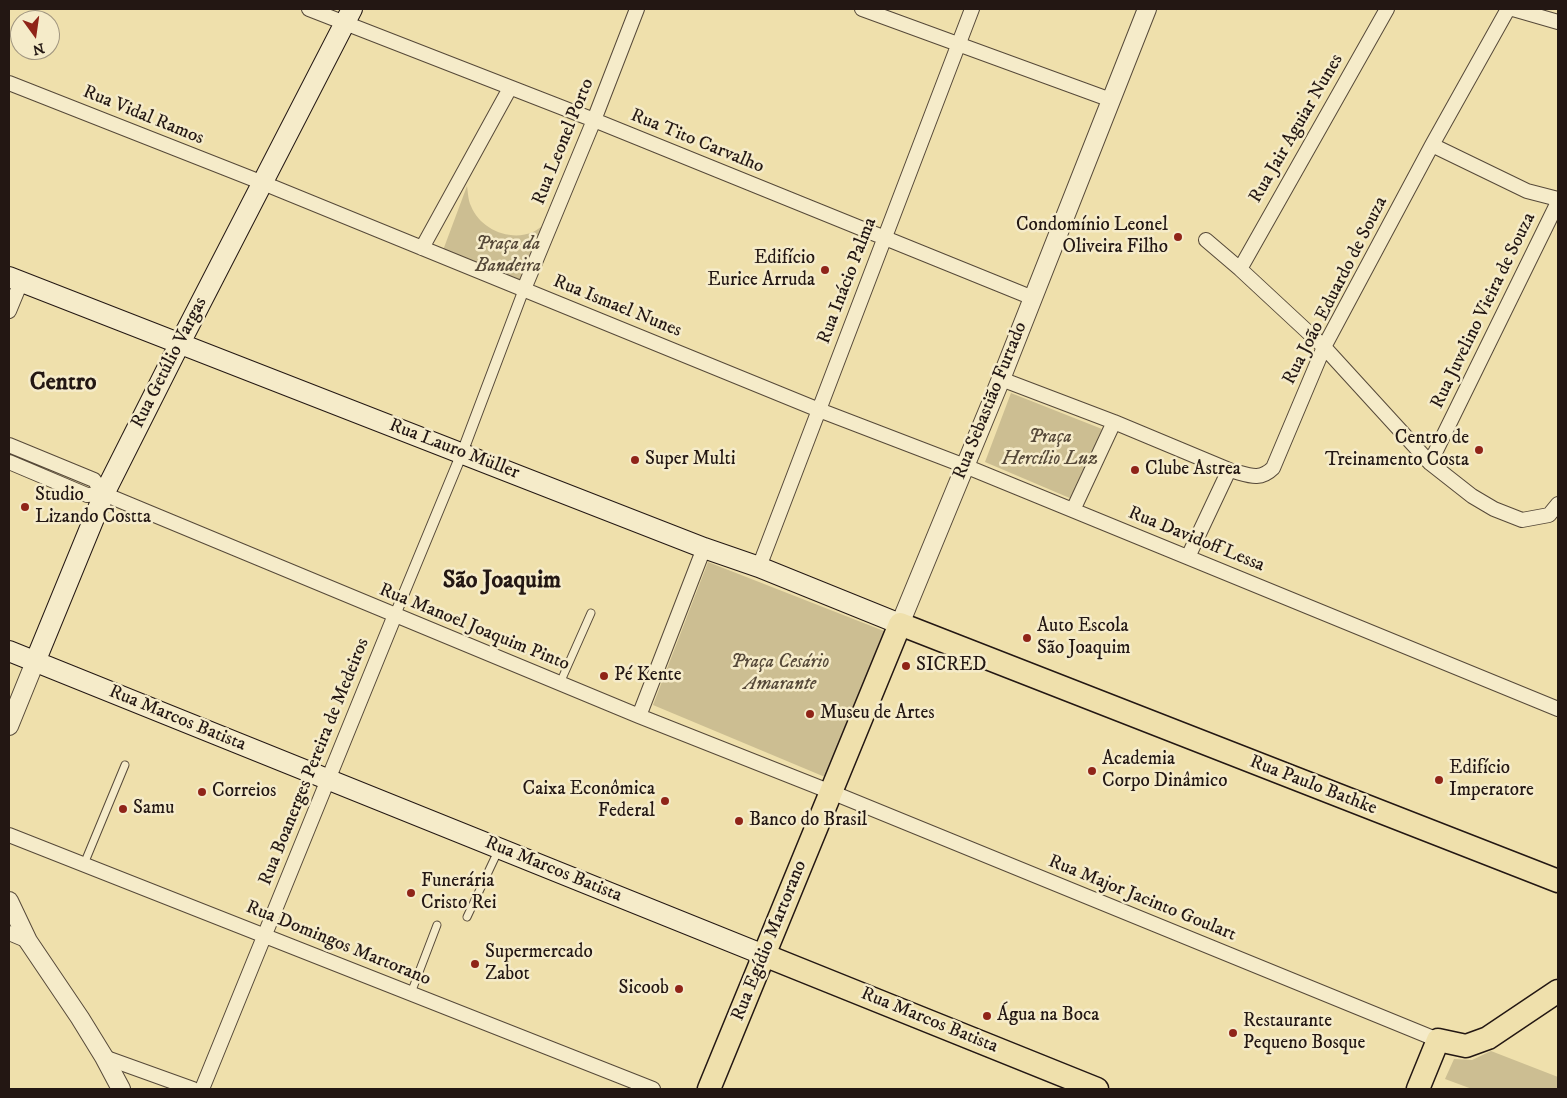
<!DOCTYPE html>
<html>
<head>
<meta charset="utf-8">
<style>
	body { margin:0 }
	#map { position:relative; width:1567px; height:1098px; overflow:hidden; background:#efe0ac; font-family:"IM FELL DW Pica",serif }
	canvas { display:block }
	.frame { position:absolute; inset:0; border:10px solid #231713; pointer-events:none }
	.north { position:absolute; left:10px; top:10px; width:50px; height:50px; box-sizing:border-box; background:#f5ebc9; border:1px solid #a19680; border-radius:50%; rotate:166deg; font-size:14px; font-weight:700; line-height:20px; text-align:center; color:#231713 }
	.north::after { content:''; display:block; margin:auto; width:18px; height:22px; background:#8f2418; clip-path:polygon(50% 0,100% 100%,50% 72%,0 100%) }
</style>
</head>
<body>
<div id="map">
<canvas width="1567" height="1098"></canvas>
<div class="frame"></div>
<div class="north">N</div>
</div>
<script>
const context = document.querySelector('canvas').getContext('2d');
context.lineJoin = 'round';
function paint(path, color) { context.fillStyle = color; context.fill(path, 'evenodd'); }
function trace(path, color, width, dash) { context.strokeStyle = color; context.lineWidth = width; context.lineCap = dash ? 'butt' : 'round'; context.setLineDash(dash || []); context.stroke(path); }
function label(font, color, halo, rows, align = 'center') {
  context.font = font + ' "IM FELL DW Pica",serif'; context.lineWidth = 5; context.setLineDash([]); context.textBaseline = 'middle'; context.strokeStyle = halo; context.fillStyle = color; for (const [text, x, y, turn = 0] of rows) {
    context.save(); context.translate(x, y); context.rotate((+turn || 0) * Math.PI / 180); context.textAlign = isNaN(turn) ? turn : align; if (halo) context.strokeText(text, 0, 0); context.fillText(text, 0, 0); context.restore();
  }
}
const green = new Path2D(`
	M467 186C468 192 468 200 471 206 480 229 510 242 533 232 537 230 542 226 546 224L521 285 442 253Z
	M1011 393 1102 429 1072 499 985 462Z
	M708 562 884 631 825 777 653 705Z
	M1491 1051 1558 1077V1089H1472L1445 1079 1454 1059 1472 1060Z`);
const service = new Path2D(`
	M560 683 591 613
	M84 864 125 765
	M467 917 499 849
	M411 993 437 925`);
const pedestrian = new Path2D(`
	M395 615 462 453 524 289`);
const minor = new Path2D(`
	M309 9 594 120 1033 298
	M862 9 1111 100
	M1513 9 1558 22
	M9 83 263 183 819 410 965 466 1558 709
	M1432 145 1527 191 1558 199
	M1206 240 1240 269 1324 347 1430 463 1472 496 1494 509 1522 520 1549 515 1558 504
	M422 248 510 88
	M1240 269 1387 9
	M524 289 594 120 637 9
	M9 311 21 282
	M1001 379 1114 422 1229 470
	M9 445 94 480 104 494
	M9 462 87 495 104 494 639 716 831 792 1438 1040
	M1430 463 1558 202
	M1073 510 1114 422
	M1188 557 1229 470C1247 474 1259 482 1273 468L1324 347 1432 145 1508 9
	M759 567 972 9
	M639 716 704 548
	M9 835 653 1089
	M9 933 28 941
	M104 1057 193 1089
	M202 1089 395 615`);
const tertiary = new Path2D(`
	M900 624 1001 379 1147 9
	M9 726 35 662
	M9 901 28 941 80 1018 104 1057 121 1089`);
const secondary = new Path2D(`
	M9 277 704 548 759 567 900 624
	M9 651 764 955
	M35 662 104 494 180 343 352 9`);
const primary = new Path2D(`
	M764 955 1097 1089
	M709 1089 900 624 1558 881
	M1418 1089 1438 1040 1466 1046 1488 1038 1558 991`);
const markers = [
	[1178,237,5,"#8f2418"],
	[825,270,5,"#8f2418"],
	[1479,450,5,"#8f2418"],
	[635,460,5,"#8f2418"],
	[1135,470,5,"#8f2418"],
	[25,507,5,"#8f2418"],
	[1027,638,5,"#8f2418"],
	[906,666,5,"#8f2418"],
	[604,676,5,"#8f2418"],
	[810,714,5,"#8f2418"],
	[1092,771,5,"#8f2418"],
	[1439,780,5,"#8f2418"],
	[202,792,5,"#8f2418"],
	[665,801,5,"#8f2418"],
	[123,809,5,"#8f2418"],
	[739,821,5,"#8f2418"],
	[411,893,5,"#8f2418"],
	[475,964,5,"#8f2418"],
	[679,989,5,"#8f2418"],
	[987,1016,5,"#8f2418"],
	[1233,1033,5,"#8f2418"]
];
const streetNames = [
	["Rua Vidal Ramos",143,116,22],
	["Rua Jair Aguiar Nunes",1297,129,-60],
	["Rua Leonel Porto",564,142,-68],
	["Rua Tito Carvalho",697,142,22],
	["Rua Inácio Palma",848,281,-69],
	["Rua João Eduardo de Souza",1336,291,-63],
	["Rua Ismael Nunes",617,307,22],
	["Rua Juvelino Vieira de Souza",1484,311,-64],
	["Rua Getúlio Vargas",170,363,-63],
	["Rua Sebastião Furtado",991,401,-68],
	["Rua Lauro Müller",454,450,21],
	["Rua Davidoff Lessa",1196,540,22],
	["Rua Manoel Joaquim Pinto",474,628,22],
	["Rua Marcos Batista",177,719,22],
	["Rua Boanerges Pereira de Medeiros",315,762,-68],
	["Rua Paulo Bathke",1313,786,21],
	["Rua Marcos Batista",553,870,22],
	["Rua Major Jacinto Goulart",1142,899,22],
	["Rua Egídio Martorano",770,941,-68],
	["Rua Domingos Martorano",338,944,22],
	["Rua Marcos Batista",929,1021,22]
];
const poiNames = [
	["Condomínio Leonel",1168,226,"right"],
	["Oliveira Filho",1168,248,"right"],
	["Edifício",815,259,"right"],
	["Eurice Arruda",815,281,"right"],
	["Centro de",1469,439,"right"],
	["Treinamento Costa",1469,461,"right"],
	["Super Multi",645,460],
	["Clube Astrea",1145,470],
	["Studio",35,496],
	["Lizando Costta",35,518],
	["Auto Escola",1037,627],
	["São Joaquim",1037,649],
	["SICRED",916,666],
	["Pé Kente",614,676],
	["Museu de Artes",820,714],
	["Academia",1102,760],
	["Corpo Dinâmico",1102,782],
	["Edifício",1449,769],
	["Imperatore",1449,791],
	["Caixa Econômica",655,790,"right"],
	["Federal",655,812,"right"],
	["Correios",212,792],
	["Samu",133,809],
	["Banco do Brasil",749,821],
	["Funerária",421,882],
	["Cristo Rei",421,904],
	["Supermercado",485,953],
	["Zabot",485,975],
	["Sicoob",669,989,"right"],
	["Água na Boca",997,1016],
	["Restaurante",1243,1022],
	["Pequeno Bosque",1243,1044]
];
const parkNames = [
	["Praça da",508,245],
	["Bandeira",508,267],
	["Praça",1050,438],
	["Hercílio Luz",1050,460],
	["Praça Cesário",780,663],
	["Amarante",780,685]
];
const districtNames = [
	["Centro",63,384],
	["São Joaquim",502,582]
];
paint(green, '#ccbe92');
trace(service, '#564939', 9);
trace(pedestrian, '#564939', 12);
trace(minor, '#564939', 16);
trace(tertiary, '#564939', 20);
trace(secondary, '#231713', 22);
trace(primary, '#231713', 25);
trace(service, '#f5ebc9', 7);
trace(pedestrian, '#f5ebc9', 10);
trace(minor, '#f5ebc9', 14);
trace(tertiary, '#f5ebc9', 18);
trace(secondary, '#f5ebc9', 20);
trace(primary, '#efe0ac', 22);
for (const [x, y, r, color] of markers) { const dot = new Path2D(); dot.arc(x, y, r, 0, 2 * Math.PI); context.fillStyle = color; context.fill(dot); trace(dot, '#f5ebc9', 2); }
label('19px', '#231713', '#f5ebc9', streetNames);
label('19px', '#231713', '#f5ebc9', poiNames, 'left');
label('italic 19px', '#564939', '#f5ebc9', parkNames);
label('bold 24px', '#231713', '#f5ebc9', districtNames);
</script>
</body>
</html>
